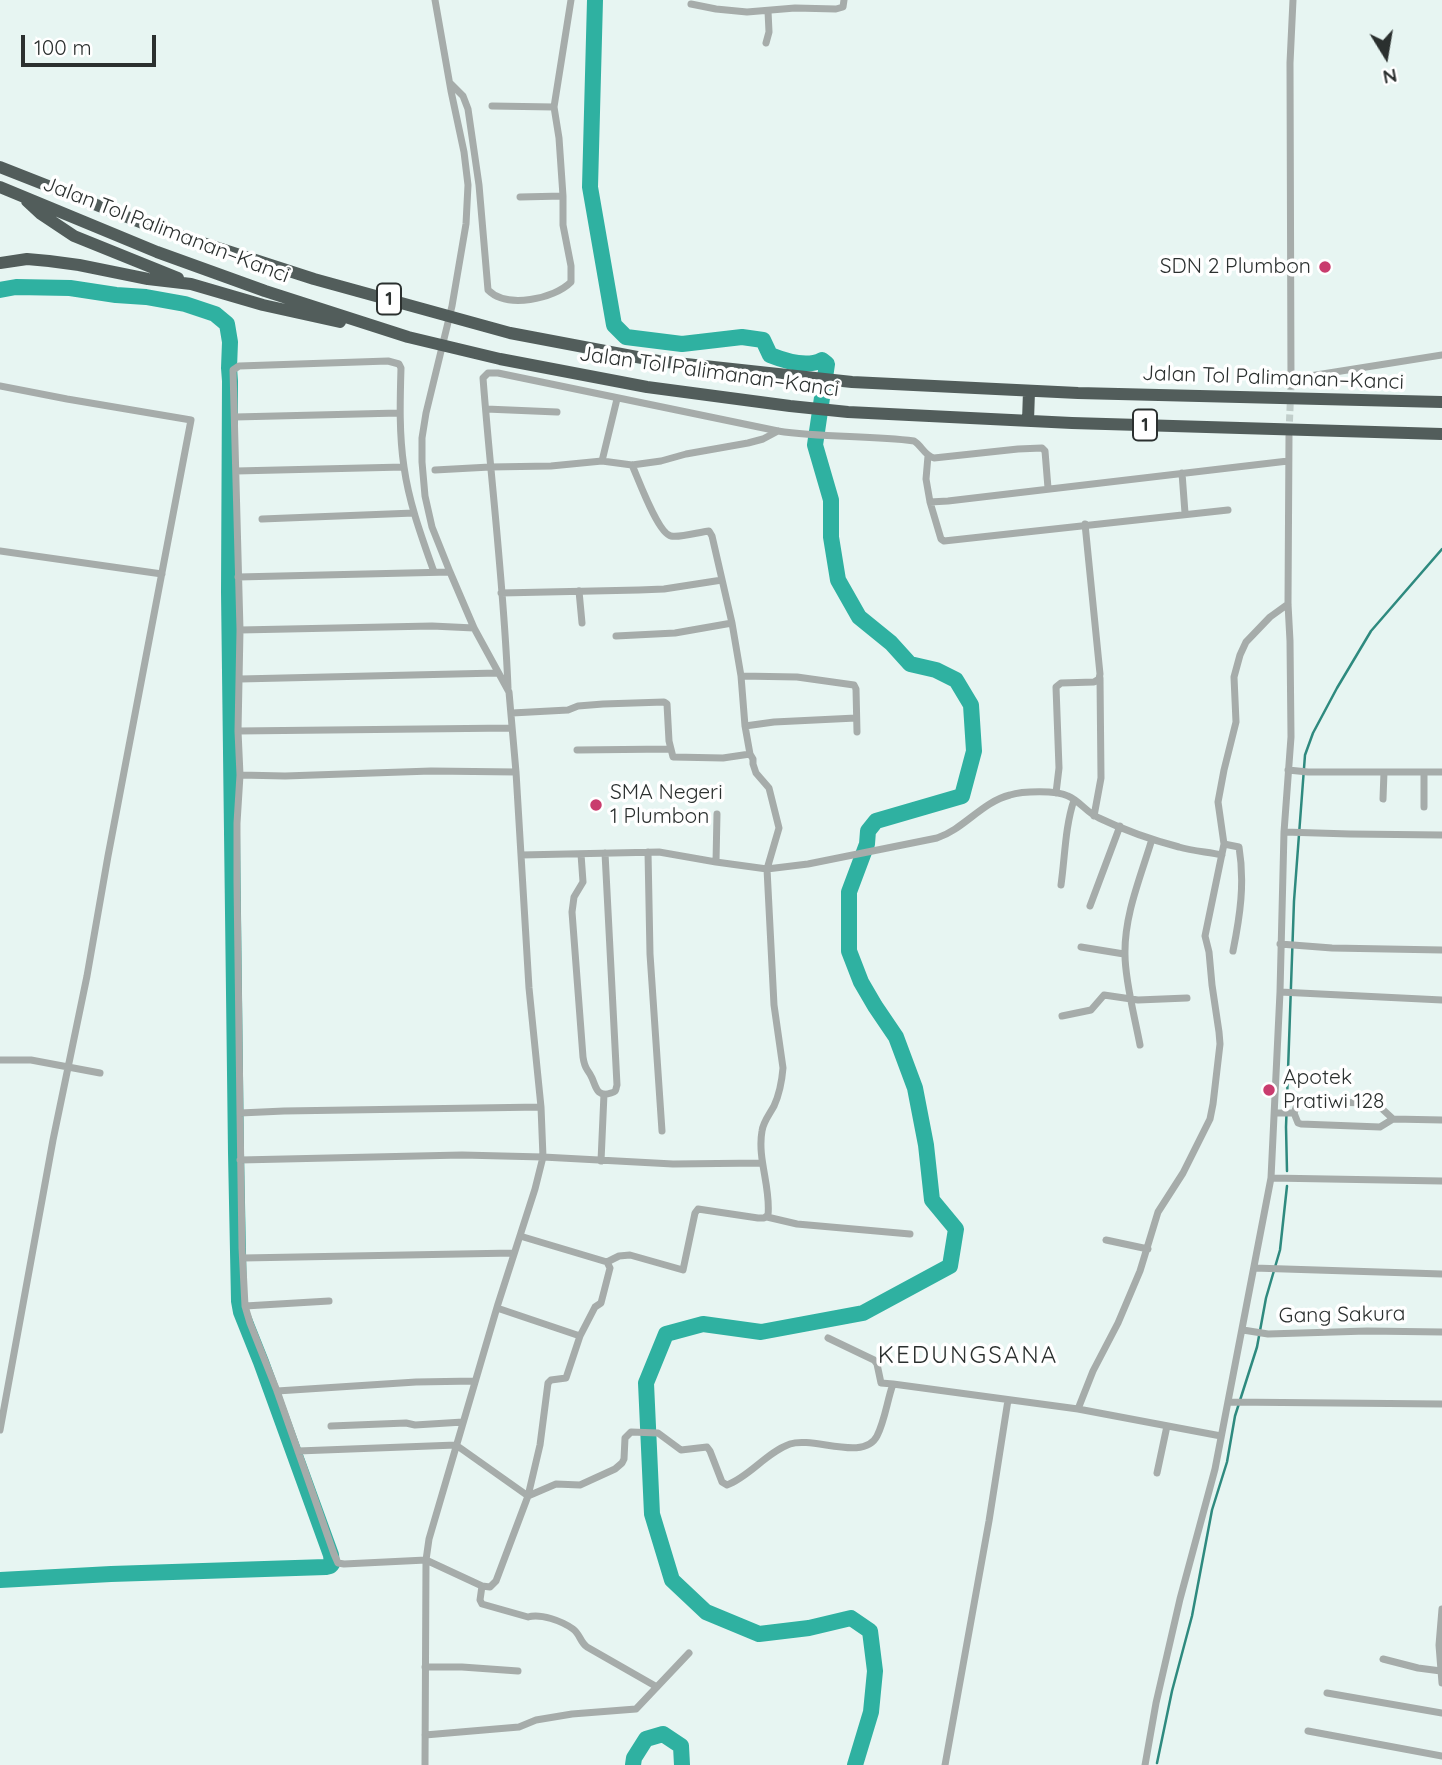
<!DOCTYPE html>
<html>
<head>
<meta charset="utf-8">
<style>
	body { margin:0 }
	#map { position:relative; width:1442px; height:1765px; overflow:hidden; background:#e7f5f2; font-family:Quicksand,sans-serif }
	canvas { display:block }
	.north { position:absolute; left:1351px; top:21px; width:70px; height:70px; -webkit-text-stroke:5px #fff; paint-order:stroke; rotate:169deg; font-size:19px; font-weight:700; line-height:28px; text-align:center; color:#2b302f }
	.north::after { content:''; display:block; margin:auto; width:24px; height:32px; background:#2b302f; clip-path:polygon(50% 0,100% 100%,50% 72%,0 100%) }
	.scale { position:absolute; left:21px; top:35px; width:135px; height:32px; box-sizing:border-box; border:4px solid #2b302f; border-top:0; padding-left:9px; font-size:21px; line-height:24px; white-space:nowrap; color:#2b302f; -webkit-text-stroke:5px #fff; paint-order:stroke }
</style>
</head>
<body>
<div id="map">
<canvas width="1442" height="1765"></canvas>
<div class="north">N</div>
<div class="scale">100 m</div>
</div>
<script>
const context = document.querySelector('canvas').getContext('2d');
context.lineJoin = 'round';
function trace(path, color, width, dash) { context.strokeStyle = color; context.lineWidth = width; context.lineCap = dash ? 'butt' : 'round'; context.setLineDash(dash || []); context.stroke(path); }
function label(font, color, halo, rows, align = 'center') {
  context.font = font + ' Quicksand,sans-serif'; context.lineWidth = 7; context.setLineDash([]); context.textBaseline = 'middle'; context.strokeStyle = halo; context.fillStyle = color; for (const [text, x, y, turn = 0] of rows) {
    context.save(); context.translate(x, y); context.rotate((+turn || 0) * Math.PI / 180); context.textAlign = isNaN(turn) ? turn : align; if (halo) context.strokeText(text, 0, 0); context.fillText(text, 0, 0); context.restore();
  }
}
const stream = new Path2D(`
	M1287 1171 1286 1127 1294 901 1305 755 1313 733 1337 688 1371 631 1442 549
	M1157 1763 1172 1691 1192 1616 1212 1510 1227 1462 1235 1416 1257 1347 1266 1298 1280 1250 1287 1186`);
const river = new Path2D(`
	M595 0 590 187 614 325 626 337 682 344 742 337 763 340 770 355C785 361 807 368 822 360L827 364 815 445 831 500V537L838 580 859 617 891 643 910 664 936 670 956 680 971 705 974 751 962 796 876 821 868 831 867 844 849 892V951L861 982 875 1006 896 1037 915 1088 926 1145 932 1200 956 1229 950 1266 863 1313 761 1332 703 1324 666 1334 646 1383 652 1514 672 1580 706 1612 759 1634 809 1628 851 1618 870 1631 875 1671 871 1712 855 1765
	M0 290 16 287 70 288 116 295 146 297 185 304 215 314 227 324 230 342 229 368 230 381 229 592 236 1153 239 1301 241 1312 261 1362 331 1555 332 1564 330 1566 326 1567 111 1574 0 1580
	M633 1765 634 1758 646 1739 663 1734 681 1746 682 1765`);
const streetTunnel = new Path2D(`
	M1289 432 1291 386`);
const street = new Path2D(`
	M691 4 716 9 747 12 795 8 836 9 843 7 844 0
	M766 43 769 32 768 11
	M451 84 463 96 468 109 479 185 488 290C507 309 554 299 571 282V266L563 225V196
	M492 106 554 107
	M520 197 563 196 559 138 554 107 571 0
	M1291 379 1442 355
	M0 386 67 399 191 420 108 856 87 976 53 1140 0 1430
	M1291 386 1290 63 1293 0
	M486 409 557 412
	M235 417 399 413
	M928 456 926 479 930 502 948 501 1288 461
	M602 461 617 399
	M435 470 490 467 551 466 602 461 632 465 661 461 686 454 748 443 763 439 778 431
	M236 471 404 467
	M1182 473 1185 513
	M930 502 941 539 944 541 1228 510
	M262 519 414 513
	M0 551 162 574
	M238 577 450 572
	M579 591 582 623
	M501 593 639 590 664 589 722 580
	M240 630 432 626 474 628
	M616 636 675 633 732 623
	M741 676 797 677 854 685 856 689 857 732
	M240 679 498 673
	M508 688C504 585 491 482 483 378L488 373H498L778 431C823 438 869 435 914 441 922 446 924 455 934 458L1018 449 1042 448 1045 451 1048 488
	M512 713 568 710 578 706 603 704 664 702 667 704 669 741 673 757 723 758 750 754
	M745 726 774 722 856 718
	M238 731 512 728
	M577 750 670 749
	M1288 770 1308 772H1442
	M240 775 285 776 431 771 516 772
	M1056 793 1059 768 1056 687 1061 683 1094 682 1099 679 1100 674 1085 524
	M1383 799 1384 772
	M1424 807V772
	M1094 816 1101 778 1100 678
	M1284 832 1350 834 1442 835
	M1224 844 1239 847C1245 883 1240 916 1233 951
	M648 852 650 954 662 1131
	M581 854 583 882 574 897 572 912 583 1057C585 1071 587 1067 592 1078 596 1087 597 1098 611 1093 617 1091 615 1091 617 1085L605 853
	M521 855 659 852 716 862 767 869 779 828 769 788 756 773 753 764V759L750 754 745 726 741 676 732 623 712 536 709 531C699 532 680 538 671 536 658 534 638 478 632 465
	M716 862 717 814
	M1061 885C1065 857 1065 827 1074 800
	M1090 906 1120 826
	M1280 944 1332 948 1442 950
	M1081 947 1124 954
	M1280 992 1442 1000
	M1062 1016 1091 1010 1104 995 1138 1000 1187 998
	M1140 1045C1135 1018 1125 981 1125 955 1124 915 1141 876 1152 839
	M0 1060H31L100 1073
	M240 1113 237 882V823L240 775 238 731 240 630 233 370 239 366 388 361 399 364 401 368C400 401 399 434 404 467 409 503 422 538 434 572
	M1275 1113H1294L1298 1123 1301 1124 1380 1127 1393 1119
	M1294 1113 1297 1105 1301 1101 1365 1103 1379 1106 1393 1119 1442 1120
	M240 1160 462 1155 543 1157 673 1164 762 1163
	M601 1161 604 1094
	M1271 1178 1442 1181
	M767 1217 797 1224 910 1234
	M520 1236 607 1262 619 1256 630 1255 683 1270 695 1213 698 1209 758 1218H764L768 1215C771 1187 757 1159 762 1131 763 1122 769 1115 774 1106 779 1095 782 1080 783 1068L774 1005 767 869 808 864 937 838C964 829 982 802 1010 795 1022 791 1057 790 1068 796 1080 801 1087 813 1099 818 1124 830 1152 840 1179 847 1193 851 1208 852 1222 855
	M1106 1240 1148 1249
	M243 1258 514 1253
	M607 1262 610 1268 601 1303 595 1307 580 1336 566 1378 551 1380 548 1383 540 1445 528 1496 556 1484 580 1485 615 1469 622 1463 624 1459 625 1438 631 1432 658 1433 681 1450 707 1447 710 1451 722 1482 727 1485C749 1477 767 1452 790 1444 813 1436 864 1462 877 1436 885 1420 887 1401 893 1384L1078 1409 1221 1436
	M1254 1268 1442 1274
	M245 1306 329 1301
	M497 1308 580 1336
	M1243 1330 1268 1334 1367 1331 1442 1332
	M828 1338 874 1360 877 1364 881 1383 893 1384
	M277 1391 416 1382 475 1381
	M1229 1402 1442 1404
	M1078 1409 1093 1371 1118 1323 1140 1271 1158 1212 1183 1173 1210 1119 1213 1104 1220 1044 1219 1032 1212 985 1209 952 1205 936 1224 844 1218 802 1224 770 1236 722 1234 677 1240 655 1246 642 1270 617 1288 604
	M331 1426 406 1423 415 1425 463 1422
	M298 1451 456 1445 528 1496 496 1581 490 1587 482 1586 426 1560 344 1564 338 1563 334 1554 277 1391 250 1323 245 1306 242 1248 240 1113 284 1111 541 1107
	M1157 1473 1167 1426
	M482 1586 480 1600 482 1604 528 1617C540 1613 562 1621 573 1629 580 1634 580 1642 587 1647L657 1687
	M1442 1609 1439 1645 1442 1683
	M1383 1659 1418 1668 1441 1671
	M425 1667H462L518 1671
	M1327 1693 1442 1713
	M1308 1731 1442 1756
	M425 1735 519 1727 536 1720 572 1714 636 1709 689 1653
	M425 1765 426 1560 429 1539 498 1304 535 1189 543 1157 541 1107 529 988 516 772 509 692 474 628 450 572 432 527 425 496 422 462V438L426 413 452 306 466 224 468 185 464 152 451 91 435 0
	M945 1765 989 1521 1008 1400
	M1145 1765 1156 1703 1180 1599 1215 1469 1271 1178 1280 992 1284 832 1291 737 1290 641 1288 604 1289 436`);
const highway = new Path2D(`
	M0 167 150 226 314 279 510 333 658 361 852 382 1078 393 1442 402
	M0 187 157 252 265 291 408 337 500 359 647 387 790 406 848 412 1072 423 1442 434
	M27 201 41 214 74 236 178 278
	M0 263 27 259 49 261 79 265 148 279 191 284 263 305 340 322
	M1028 421 1029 391`);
const markers = [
	[1325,267,7,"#c93c6e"],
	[596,805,7,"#c93c6e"],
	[1269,1090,7,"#c93c6e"]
];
const shields = [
	[389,299,24],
	[1145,425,24]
];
const shieldNames = [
	["1",389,299],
	["1",1145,425]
];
const streetNames = [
	["Jalan Tol Palimanan–Kanci",166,230,21],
	["Jalan Tol Palimanan–Kanci",709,372,8],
	["Jalan Tol Palimanan–Kanci",1273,378,2],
	["Gang Sakura",1342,1315,-1]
];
const poiNames = [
	["SDN 2 Plumbon",1311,267,"right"],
	["SMA Negeri",610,793],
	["1 Plumbon",610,817],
	["Apotek",1283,1078],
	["Pratiwi 128",1283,1102]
];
const quarterNames = [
	["KEDUNGSANA",968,1356]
];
trace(stream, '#2e8a7f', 2.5);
trace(river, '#2fb1a1', 16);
trace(streetTunnel, '#c1cecb', 7, [7, 3.5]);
trace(street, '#a6acaa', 7);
trace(highway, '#525d5b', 12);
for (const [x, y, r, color] of markers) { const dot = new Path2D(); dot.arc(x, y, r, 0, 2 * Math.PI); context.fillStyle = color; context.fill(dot); trace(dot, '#fff', 2.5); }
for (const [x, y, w] of shields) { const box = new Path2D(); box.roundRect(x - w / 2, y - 15.5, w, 31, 5); context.fillStyle = '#fff'; context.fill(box); trace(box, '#2b302f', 2); }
label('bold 19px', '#2b302f', null, shieldNames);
label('21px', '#2b302f', '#fff', streetNames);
label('21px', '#2b302f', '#fff', poiNames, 'left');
context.letterSpacing = '2px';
label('24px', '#2b302f', '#fff', quarterNames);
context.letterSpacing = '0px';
</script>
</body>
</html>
